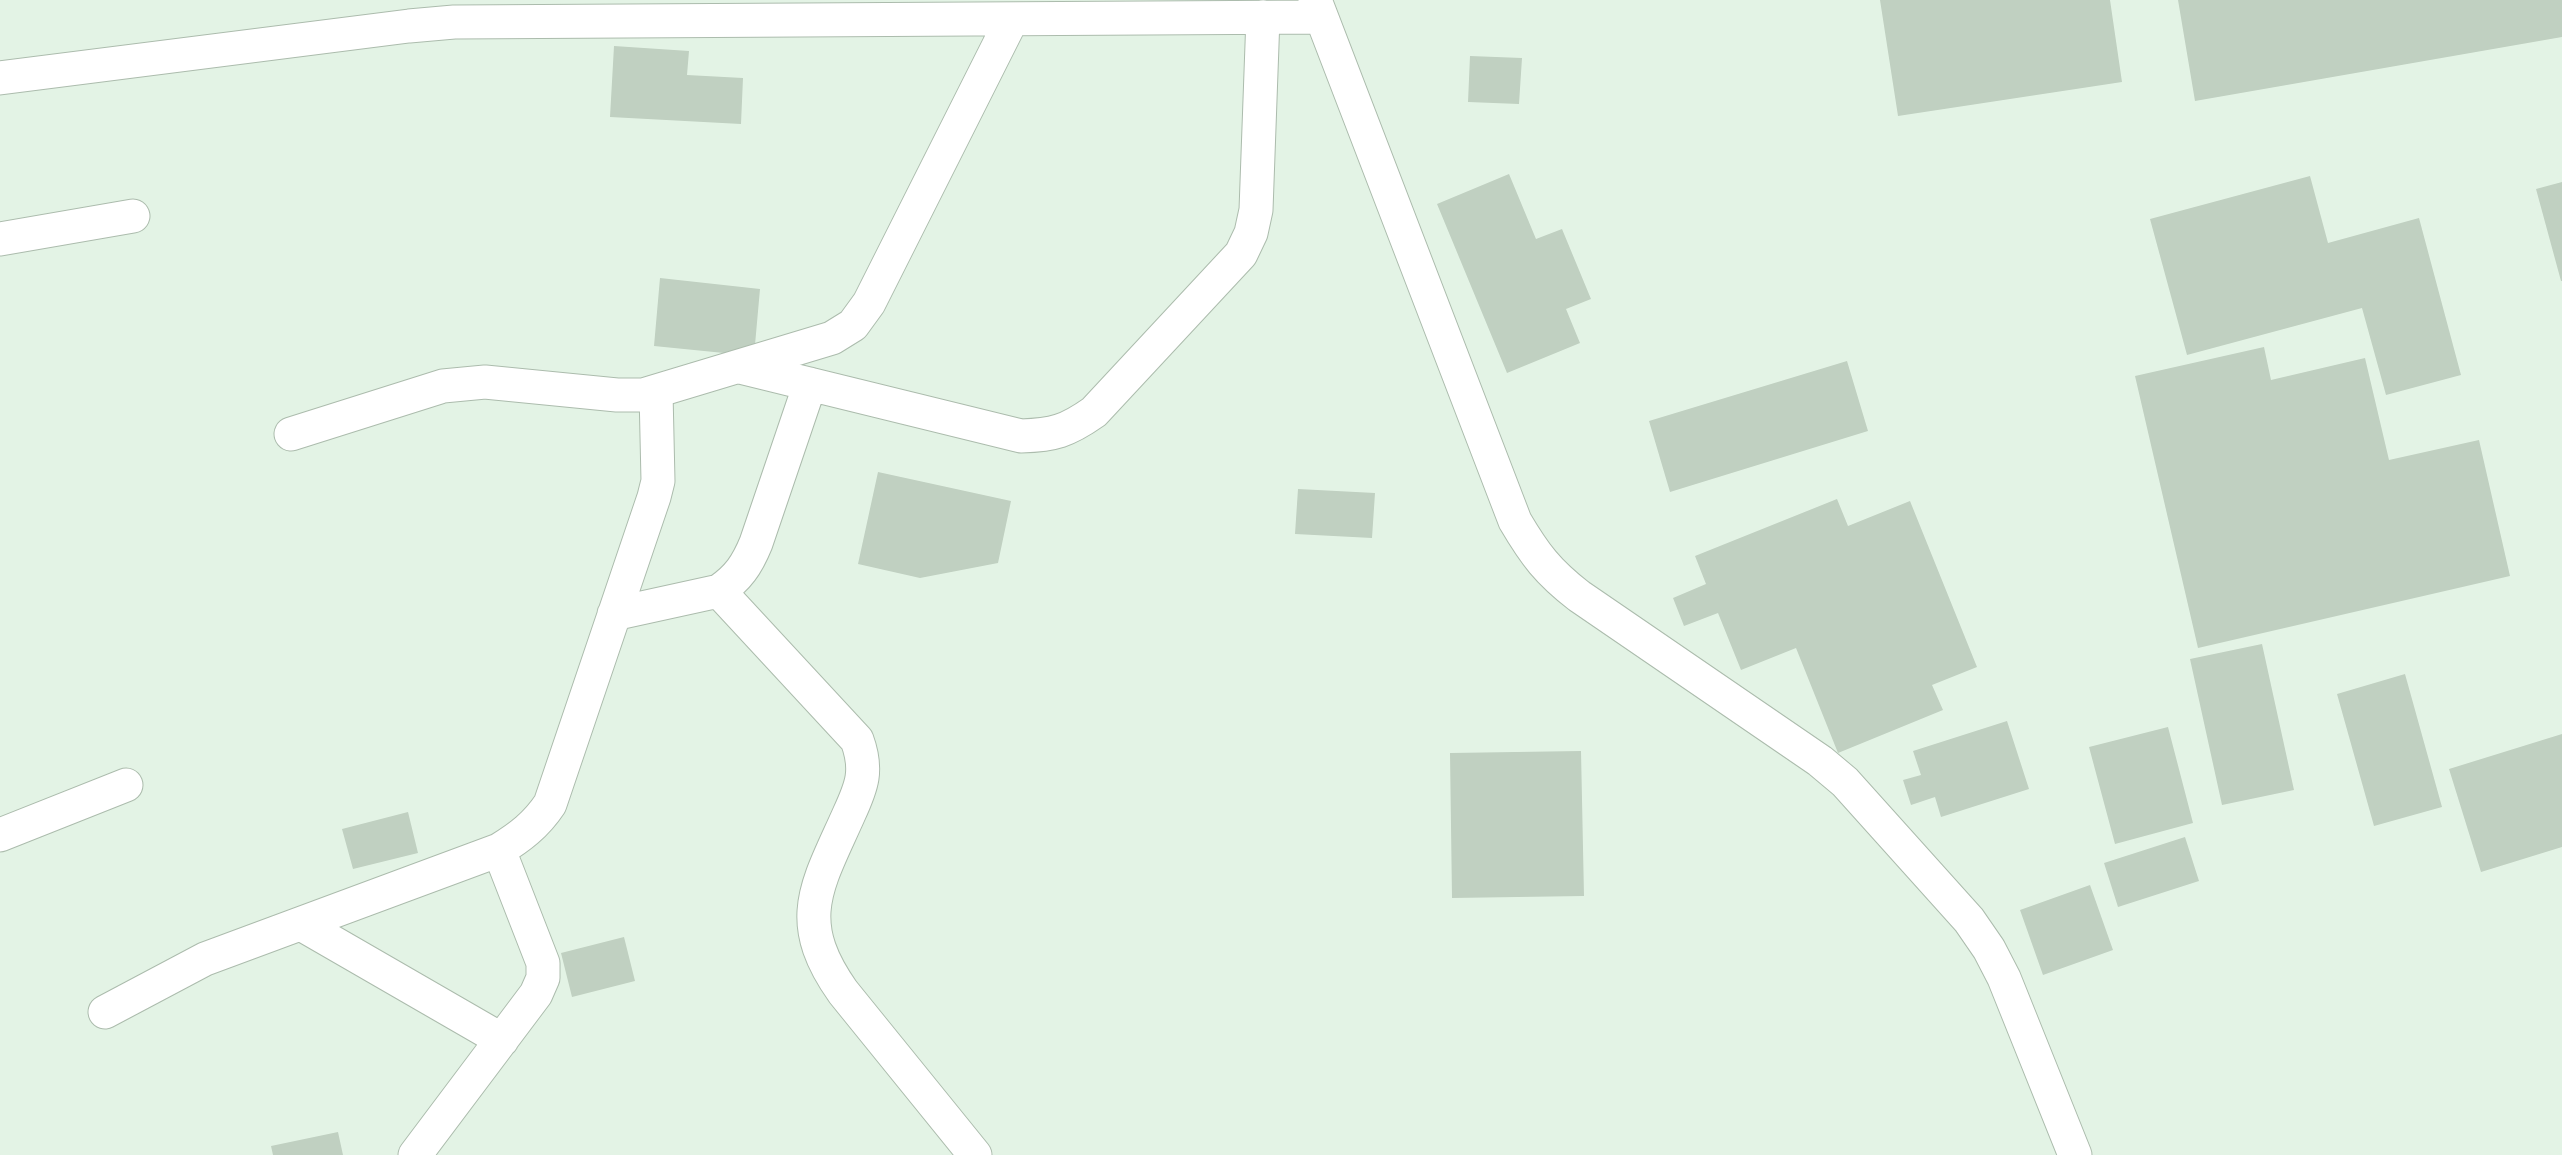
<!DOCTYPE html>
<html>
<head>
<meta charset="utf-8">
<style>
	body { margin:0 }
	canvas { display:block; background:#e3f3e5 }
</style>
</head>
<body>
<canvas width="2562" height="1155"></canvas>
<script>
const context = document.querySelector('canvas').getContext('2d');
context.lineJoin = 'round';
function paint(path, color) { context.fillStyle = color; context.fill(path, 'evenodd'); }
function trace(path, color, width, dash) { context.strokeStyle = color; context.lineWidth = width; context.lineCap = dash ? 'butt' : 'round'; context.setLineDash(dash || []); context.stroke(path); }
const building = new Path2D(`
	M1880 0H2110L2122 82 1898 116Z
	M2178 0H2562V37L2195 101Z
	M614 46 689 51 687 75 743 78 741 124 610 117Z
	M1470 56 1522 58 1519 104 1468 102Z
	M1509 174 1536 239 1562 229 1591 299 1566 309 1580 343 1507 373 1437 204Z
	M2310 176 2328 243 2419 218 2461 375 2386 395 2362 308 2187 355 2150 219Z
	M2562 182V281H2561L2536 189Z
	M660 278 760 289 754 356 654 346Z
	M2264 347 2271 380 2365 358 2389 460 2479 440 2510 576 2198 648 2135 376Z
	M1847 361 1868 431 1670 492 1649 421Z
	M878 472 1011 501 998 563 920 578 858 564Z
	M1298 489 1375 493 1372 538 1295 534Z
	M1837 499 1848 526 1910 501 1977 667 1932 685 1943 710 1838 753 1796 648 1741 670 1718 613 1684 626 1673 598 1706 584 1695 556Z
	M2262 644 2294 790 2222 805 2190 659Z
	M2405 674 2442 807 2374 826 2337 694Z
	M2007 721 2029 789 1941 817 1935 797 1911 805 1903 780 1921 775 1913 751Z
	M2168 727 2193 823 2115 844 2089 747Z
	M2562 734V847L2481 872 2449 769Z
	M1581 751 1584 896 1452 898 1450 753Z
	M408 812 418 853 353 869 342 829Z
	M2185 837 2199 881 2118 907 2104 863Z
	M2090 885 2113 950 2043 975 2020 910Z
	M624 937 635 981 572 997 561 953Z
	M338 1132 343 1155H273L271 1146Z`);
const street = new Path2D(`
	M1315 0 1515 521C1535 555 1548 572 1579 596L1820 761 1845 782 1969 920 1989 949 2004 978 2075 1155
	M0 78 409 26 454 22 1321 17
	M0 239 133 216
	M740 367 1021 436C1054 435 1067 431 1094 412L1241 254 1251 233 1256 210 1263 17
	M291 434 443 386 485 382 617 395H643L832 338 853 325 869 303 1012 19
	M719 591 857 740C868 770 862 786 849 814 817 886 792 920 843 992L975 1155
	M614 614 719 591C738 578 747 565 756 543L810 384
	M0 835 126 785
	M301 924 502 1040
	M105 1012 205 959 499 850C520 837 536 825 550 804L654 497 658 481 656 392
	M415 1155 536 994 543 978V963L499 850`);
paint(building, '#c0d0c1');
trace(street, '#acbcad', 35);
trace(street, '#fff', 33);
</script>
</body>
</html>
